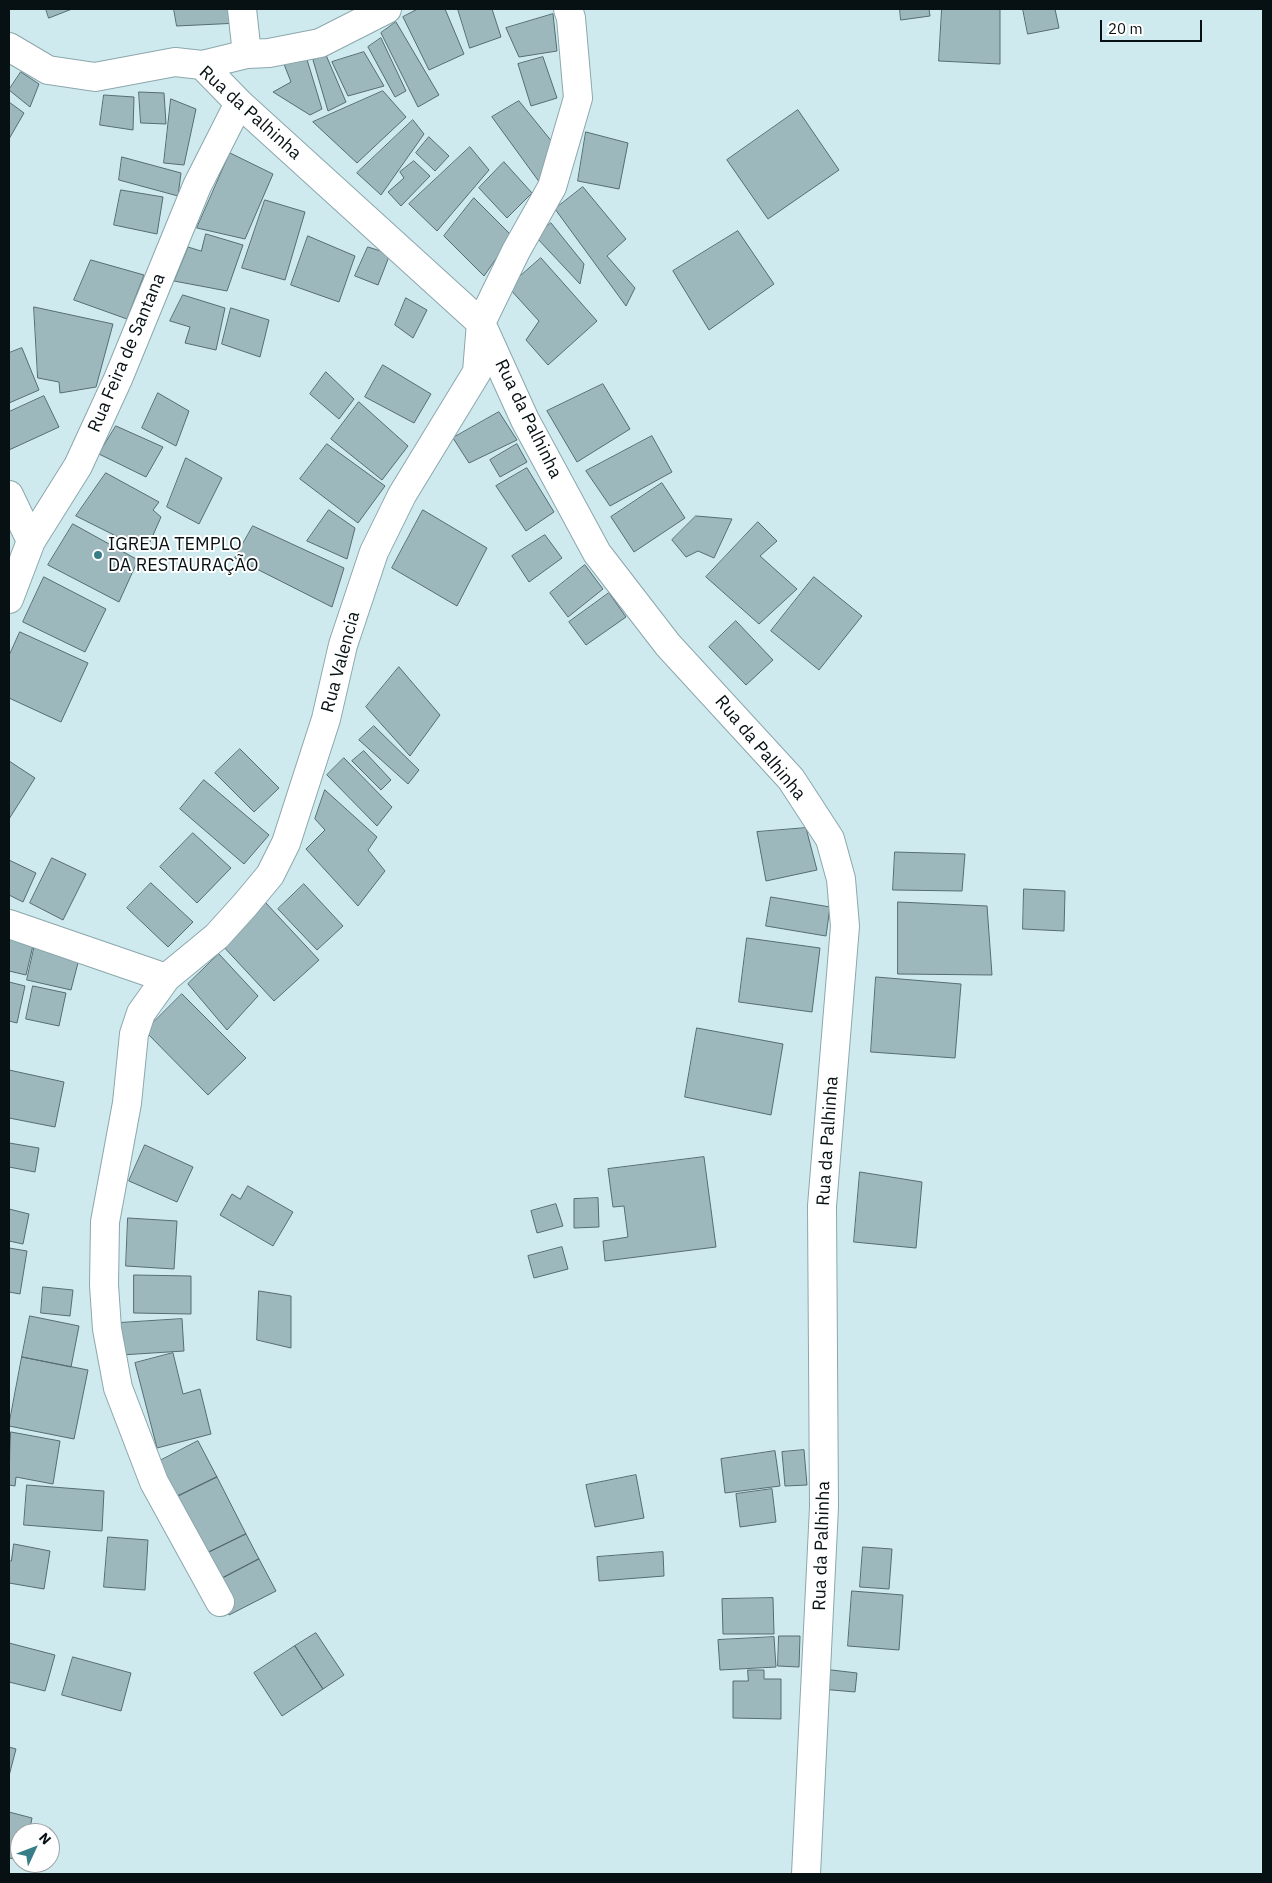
<!DOCTYPE html>
<html>
<head>
<meta charset="utf-8">
<style>
	body { margin:0 }
	#map { position:relative; width:1272px; height:1883px; overflow:hidden; background:#ceeaef; font-family:"IBM Plex Sans",sans-serif }
	canvas { display:block }
	.frame { position:absolute; inset:0; border:10px solid #071113; pointer-events:none }
	.north { position:absolute; left:10px; top:1823px; width:50px; height:50px; box-sizing:border-box; background:#fff; border:1px solid #9ca0a1; border-radius:50%; rotate:47deg; font-size:14px; font-weight:700; line-height:20px; text-align:center; color:#071113 }
	.north::after { content:''; display:block; margin:auto; width:18px; height:22px; background:#387e89; clip-path:polygon(50% 0,100% 100%,50% 72%,0 100%) }
	.scale { position:absolute; left:1100px; top:20px; width:102px; height:22px; box-sizing:border-box; border:2px solid #071113; border-top:0; padding-left:6px; font-size:15px; line-height:18px; white-space:nowrap; color:#071113; -webkit-text-stroke:4px #fff; paint-order:stroke }
</style>
</head>
<body>
<div id="map">
<canvas width="1272" height="1883"></canvas>
<div class="frame"></div>
<div class="north">N</div>
<div class="scale">20 m</div>
</div>
<script>
const context = document.querySelector('canvas').getContext('2d');
context.lineJoin = 'round';
function paint(path, color) { context.fillStyle = color; context.fill(path, 'evenodd'); }
function trace(path, color, width, dash) { context.strokeStyle = color; context.lineWidth = width; context.lineCap = dash ? 'butt' : 'round'; context.setLineDash(dash || []); context.stroke(path); }
function label(font, color, halo, rows, align = 'center') {
  context.font = font + ' "IBM Plex Sans",sans-serif'; context.lineWidth = 4; context.setLineDash([]); context.textBaseline = 'middle'; context.strokeStyle = halo; context.fillStyle = color; for (const [text, x, y, turn = 0] of rows) {
    context.save(); context.translate(x, y); context.rotate((+turn || 0) * Math.PI / 180); context.textAlign = isNaN(turn) ? turn : align; if (halo) context.strokeText(text, 0, 0); context.fillText(text, 0, 0); context.restore();
  }
}
const building = new Path2D(`
	M46 9H72L49 18Z
	M174 9H236L239 23 177 26Z
	M418 9H445L464 54 429 70 403 17Z
	M458 9H492L501 37 470 48Z
	M900 9H929L930 16 901 20Z
	M942 9H1000V64L939 61Z
	M1023 9H1055L1059 28 1028 34Z
	M553 14 557 51 519 57 506 28Z
	M396 22 439 95 418 107 381 33Z
	M381 38 406 91 395 97 368 47Z
	M364 52 384 86 348 96 332 62Z
	M305 53 322 109 310 115 273 92 291 82 282 59Z
	M326 55 346 102 328 111 313 60Z
	M543 57 557 98 531 106 518 64Z
	M21 72 39 84 30 107 9 90Z
	M383 91 406 117 357 163 313 122Z
	M139 92 164 93 166 124 141 123Z
	M104 95 134 97 133 130 100 125Z
	M171 99 196 109 184 165 164 163Z
	M519 101 553 143 540 183 492 117Z
	M9 102 24 113 9 139Z
	M798 110 839 170 768 219 727 160Z
	M413 120 424 134 381 195 357 173Z
	M586 132 628 143 619 189 578 181Z
	M429 137 449 156 435 171 416 153Z
	M470 147 489 170 437 231 409 204Z
	M230 153 273 174 245 239 197 228Z
	M122 157 181 173 178 196 119 180Z
	M414 161 430 176 401 206 388 192 404 178 400 172Z
	M504 162 532 193 507 218 479 188Z
	M583 187 626 239 607 256 635 288 626 306 555 209Z
	M121 190 163 197 157 234 114 225Z
	M474 198 512 236 484 276 444 236Z
	M265 200 305 212 285 280 242 268Z
	M551 223 584 264 580 284 536 237Z
	M738 231 774 284 709 330 673 271Z
	M206 234 243 245 227 291 174 281 188 247 201 251Z
	M308 236 355 256 339 302 291 285Z
	M368 247 390 254 378 285 355 276Z
	M541 258 597 321 548 365 526 340 539 321 508 287Z
	M91 260 144 275 127 319 74 300Z
	M183 295 225 308 216 350 185 343 190 327 170 321Z
	M406 298 427 310 413 338 395 325Z
	M34 307 113 324 96 387 60 393 59 382 38 378Z
	M231 308 269 320 260 357 222 344Z
	M22 348 39 390 9 403V353Z
	M383 365 431 394 414 423 365 397Z
	M326 372 354 399 339 419 310 394Z
	M603 384 630 429 577 462 547 411Z
	M158 393 189 411 176 446 142 428Z
	M44 396 59 427 9 450V412Z
	M359 402 408 446 382 480 331 439Z
	M499 412 517 440 469 463 453 438Z
	M116 426 163 447 146 477 99 454Z
	M652 436 672 472 610 506 586 471Z
	M327 444 385 486 358 523 300 479Z
	M517 444 527 462 500 477 490 460Z
	M186 458 222 478 199 524 167 507Z
	M527 468 554 512 526 531 496 486Z
	M106 473 159 502 153 510 161 517 146 551 76 516Z
	M662 483 685 518 634 552 611 517Z
	M329 510 355 528 347 559 307 541Z
	M423 510 487 548 457 606 392 568Z
	M696 516 732 519 714 558 698 551 686 557 672 540Z
	M758 522 777 541 760 556 797 589 759 624 706 577Z
	M73 524 138 560 119 602 48 565Z
	M253 526 344 568 332 607 235 558Z
	M545 535 562 558 529 582 512 556Z
	M585 565 603 589 568 617 550 593Z
	M44 577 106 609 85 652 23 622Z
	M814 577 862 616 819 670 771 631Z
	M609 593 626 617 586 645 569 622Z
	M736 621 773 660 746 685 709 647Z
	M20 632 88 663 61 722 9 698V656Z
	M399 667 440 715 410 756 366 707Z
	M374 726 419 770 408 784 359 740Z
	M240 749 279 788 254 812 215 773Z
	M364 751 391 780 381 790 352 761Z
	M344 758 392 807 377 826 327 775Z
	M9 761 35 778 9 819Z
	M204 780 269 835 244 864 180 809Z
	M325 790 377 837 368 850 385 871 358 906 306 849 325 830 315 819Z
	M806 828 817 870 766 881 757 832Z
	M193 833 231 868 197 903 160 867Z
	M895 852 965 854 962 891 893 890Z
	M52 858 86 874 63 920 30 903Z
	M9 860 36 873 23 902 9 895Z
	M151 883 193 922 168 947 127 908Z
	M304 884 343 926 317 950 278 909Z
	M1024 889 1065 891 1064 931 1023 929Z
	M771 897 830 907 826 936 766 926Z
	M265 902 319 960 274 1001 221 944Z
	M898 902 987 906 992 975 898 974Z
	M9 930 35 937 26 975 9 971Z
	M747 938 820 948 812 1012 739 1002Z
	M36 940 81 951 71 990 27 980Z
	M219 954 258 996 227 1030 188 984Z
	M876 977 961 984 955 1058 871 1052Z
	M9 982 25 986 17 1023 9 1021Z
	M33 986 66 993 59 1026 26 1019Z
	M182 994 246 1058 208 1095 145 1031Z
	M697 1028 783 1044 771 1115 685 1097Z
	M9 1070 64 1082 55 1127 9 1118Z
	M9 1143 39 1148 35 1172 9 1167Z
	M145 1145 193 1167 177 1202 129 1181Z
	M704 1157 716 1247 605 1261 603 1241 628 1237 624 1206 613 1207 608 1169Z
	M860 1172 922 1182 916 1248 854 1242Z
	M248 1186 293 1212 273 1246 220 1215 232 1194 240 1199Z
	M598 1198 599 1227 574 1228V1199Z
	M556 1204 563 1226 537 1233 531 1211Z
	M9 1209 29 1214 23 1244 9 1241Z
	M128 1218 177 1221 174 1269 126 1266Z
	M562 1247 568 1269 534 1278 528 1256Z
	M9 1248 27 1251 20 1294 9 1292Z
	M134 1275 191 1276V1314L134 1313Z
	M43 1287 73 1290 70 1316 41 1313Z
	M259 1291 291 1296V1348L257 1340Z
	M30 1316 79 1326 71 1367 22 1357Z
	M182 1319 184 1351 121 1355 119 1323Z
	M173 1353 183 1394 200 1389 211 1434 157 1448 135 1363Z
	M22 1357 88 1370 74 1439 9 1426Z
	M11 1432 60 1441 53 1484 16 1477 15 1486 9 1485Z
	M198 1441 217 1477 170 1500 152 1465Z
	M804 1450 807 1485 785 1486 782 1452Z
	M775 1451 780 1486 725 1493 721 1459Z
	M636 1475 644 1518 595 1527 586 1485Z
	M217 1477 246 1534 199 1557 170 1500Z
	M27 1485 104 1491 102 1531 24 1525Z
	M772 1489 776 1522 740 1527 736 1494Z
	M246 1534 259 1559 213 1583 199 1557Z
	M108 1537 148 1540 145 1590 104 1587Z
	M14 1544 50 1551 44 1589 9 1583V1561H11Z
	M863 1547 892 1549 889 1589 860 1587Z
	M663 1552 664 1576 599 1581 597 1557Z
	M259 1559 276 1591 229 1615 213 1583Z
	M852 1591 903 1595 899 1650 848 1646Z
	M773 1598 774 1634H723L722 1599Z
	M316 1633 344 1675 323 1689 295 1646Z
	M779 1636H800L799 1667 778 1666Z
	M774 1637 776 1667 720 1670 718 1640Z
	M9 1643 55 1655 45 1691 9 1682Z
	M295 1646 323 1689 282 1716 254 1673Z
	M73 1657 131 1673 121 1711 62 1695Z
	M823 1669 857 1673 855 1692 821 1689Z
	M748 1670H764V1679H781V1719L733 1718V1681H748Z
	M9 1747 16 1749 9 1776Z
	M9 1812 32 1818 29 1833H20V1860L9 1858Z`);
const street = new Path2D(`
	M242 9 247 54
	M9 47 48 70 95 77 175 62 202 65 239 103 481 323 525 420 597 553 668 645 791 779 830 839 841 879 845 926 822 1206 824 1507 806 1874
	M202 65 247 54 269 53 320 43 387 9
	M9 495 31 541
	M9 599 31 541 78 466 118 379 197 186 239 103
	M9 924 166 978
	M220 1602 154 1482 118 1388 107 1329 104 1285 105 1222 127 1103 134 1034 141 1013 166 978 217 936 245 905 270 875 286 843 326 719 343 645 374 552 402 495 477 372 481 323 516 251 552 187 578 98 571 18 568 9`);
const markers = [
	[98,555,5,"#387e89"]
];
const streetNames = [
	["Rua da Palhinha",250,113,42],
	["Rua Feira de Santana",127,353,-67],
	["Rua da Palhinha",528,419,64],
	["Rua Valencia",341,662,-75],
	["Rua da Palhinha",760,748,50],
	["Rua da Palhinha",828,1141,-86],
	["Rua da Palhinha",822,1546,-88]
];
const poiNames = [
	["IGREJA TEMPLO",108,545],
	["DA RESTAURAÇÃO",108,566]
];
paint(building, '#9db8bd');
trace(building, '#546d72', 1);
trace(street, '#8ca7ac', 30);
trace(street, '#fff', 28);
for (const [x, y, r, color] of markers) { const dot = new Path2D(); dot.arc(x, y, r, 0, 2 * Math.PI); context.fillStyle = color; context.fill(dot); trace(dot, '#fff', 2); }
label('18px', '#071113', '#fff', streetNames);
label('18px', '#071113', '#fff', poiNames, 'left');
</script>
</body>
</html>
